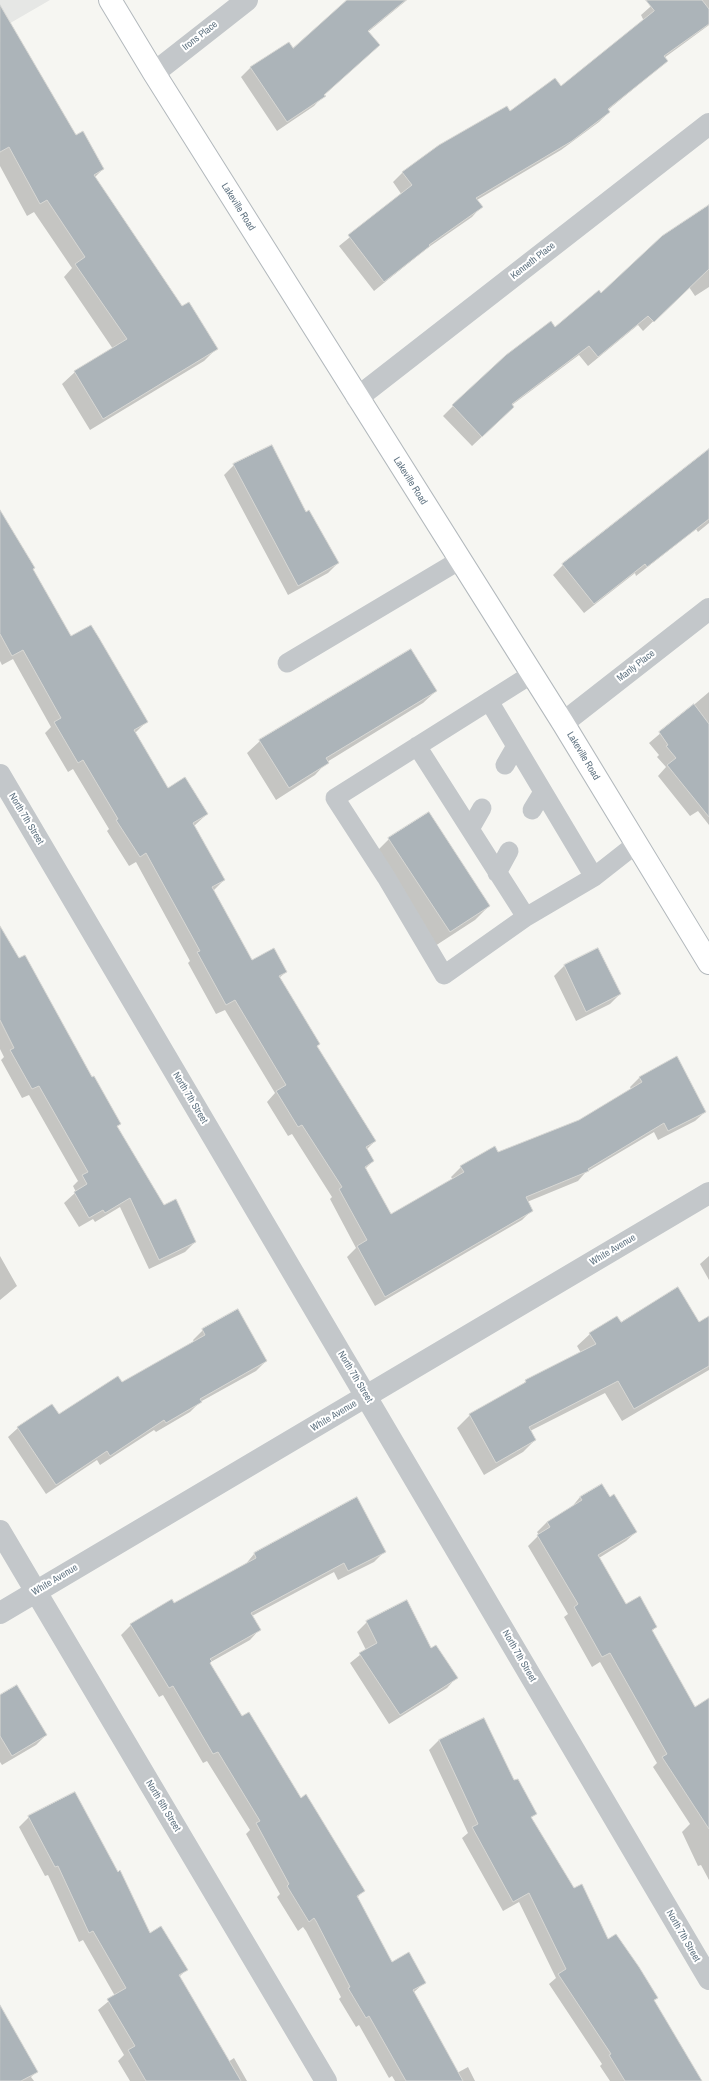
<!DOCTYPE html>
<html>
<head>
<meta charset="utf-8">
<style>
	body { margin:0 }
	canvas { display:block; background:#f6f6f2 }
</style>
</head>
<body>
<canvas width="709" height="2081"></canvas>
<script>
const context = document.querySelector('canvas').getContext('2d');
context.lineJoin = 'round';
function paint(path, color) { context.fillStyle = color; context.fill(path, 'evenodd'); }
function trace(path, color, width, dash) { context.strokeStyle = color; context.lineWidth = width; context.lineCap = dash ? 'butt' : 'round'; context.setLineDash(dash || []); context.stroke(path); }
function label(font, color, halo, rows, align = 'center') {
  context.font = font + ' "Archivo Narrow",sans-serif'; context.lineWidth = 4; context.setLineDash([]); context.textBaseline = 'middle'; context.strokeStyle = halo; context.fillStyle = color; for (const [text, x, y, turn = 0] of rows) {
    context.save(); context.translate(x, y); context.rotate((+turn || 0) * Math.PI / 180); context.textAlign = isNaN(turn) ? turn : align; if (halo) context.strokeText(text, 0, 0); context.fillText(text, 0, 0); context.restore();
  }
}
const built = new Path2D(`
	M0 0H50L0 29Z`);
const shadow = new Path2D(`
	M349 0H407L368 32 379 45 324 95 314 106 277 131 241 77 251 67 293 49Z
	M658 0H709V25L664 58 666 60 656 70 608 110 609 112 599 122 561 150 477 200 481 207 472 217 426 249 374 291 339 246 402 195 393 182 403 172 510 113 561 88 644 21 641 15Z
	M0 38 103 169 94 178 182 307 216 349 204 361 90 430 62 384 75 372 113 349 64 277 72 268 34 212 27 216 0 166Z
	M709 206V287L695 296 689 287 643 331 638 325 588 366 579 355 512 405 503 417 472 446 443 416 453 406 601 294Z
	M271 446 306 513 338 563 328 573 288 595 224 475 234 465Z
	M709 450V523L698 532 696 529 636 576 635 573 584 613 553 575 563 565Z
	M0 510 71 638 146 722 135 733 168 789 207 814 194 826 224 880 213 891 251 961 286 972 279 978 316 1046 375 1141 366 1150 373 1161 365 1169 391 1215 453 1180 451 1177 461 1167 579 1121 631 1089 630 1087 640 1077 705 1112 695 1121 658 1140 654 1132 585 1173 578 1181 527 1202 532 1210 522 1220 375 1306 347 1257 356 1248 330 1199 332 1197 292 1134 288 1136 267 1102 275 1093 225 1010 216 1014 188 963 190 961 136 862 129 866 107 831 109 829 73 769 68 772 45 733 51 727 13 659 2 665 0 661Z
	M411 650 436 691 423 703 327 762 315 775 276 800 247 753 260 741Z
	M709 692V825L698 811 690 816 658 776 666 767 657 757 659 755 649 743Z
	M389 839 489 906 475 920 435 946 375 853Z
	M0 928 120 1124 117 1127 163 1206 195 1242 185 1252 149 1269 120 1207 95 1222 93 1219 79 1227 64 1203 76 1192 73 1186 78 1181 29 1095 22 1098 1 1060 4 1057 0 1049Z
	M597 949 620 994 610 1004 576 1021 554 976 564 966Z
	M0 1256 17 1286 0 1300Z
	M709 1256V1280L700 1264Z
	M620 1323 709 1340V1370L622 1421 605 1393 530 1431 535 1440 523 1452 484 1475 457 1428 470 1415 520 1387 526 1381 581 1353 577 1346 590 1334Z
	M203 1330 266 1361 256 1371 200 1402 190 1412 156 1432 154 1430 100 1465 97 1460 46 1494 8 1437 18 1428 58 1416 122 1383 194 1342 193 1340Z
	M580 1497 609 1498 636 1532 626 1541 599 1558 625 1605 656 1627 652 1631 695 1708 709 1717V1880L701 1865 698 1866 682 1832 690 1824 653 1767 657 1763 600 1662 592 1667 564 1617 568 1614 528 1546 539 1535 537 1532 547 1522 571 1508Z
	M384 1552 374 1562 338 1580 334 1572 252 1616 259 1630 250 1640 209 1663 242 1717 363 1891 357 1898 392 1963 425 1982 413 1993 457 2073 468 2067 475 2081H395L392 2076 389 2078 359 2025 356 2027 339 1999 341 1997 306 1931 303 1927 298 1931 277 1897 280 1894 246 1834 250 1830 207 1761 203 1763 163 1695 159 1697 121 1635 131 1625 174 1604 245 1565 254 1554Z
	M367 1622 456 1678 447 1688 389 1724 350 1663 366 1650 357 1632Z
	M0 1696 46 1735 36 1745 2 1765 0 1762Z
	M439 1740 514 1782 536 1814 531 1818 574 1889 608 1941 657 1997 654 2001 701 2081H610L600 2066 602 2064 549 1984 556 1978 519 1902 503 1911 462 1838 468 1833 429 1750Z
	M29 1817 186 1970 179 1977 228 2062 234 2058 247 2081H130L118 2061 124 2055 98 2010 115 1996 83 1940 79 1942 48 1875 45 1876 19 1827Z
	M0 2007 36 2072 31 2077 34 2081H0Z`);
const building = new Path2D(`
	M347 0H406L368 31 380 45 324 95 326 96 287 122 250 67 289 42 293 48Z
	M646 0H702L709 9V24L664 56 668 61 608 109 610 112 572 141 476 198 483 207 429 245 430 246 384 282 348 235 412 185 402 172 439 145 507 106 510 111 555 78 561 86 654 11Z
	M0 5 76 135 83 131 104 169 94 175 182 306 189 302 218 349 103 419 74 371 127 339 75 264 85 257 47 200 40 204 9 147 0 152Z
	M709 205V269L654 322 648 316 598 357 589 346 512 404 514 407 482 437 452 405 506 355 551 321 555 327 599 290 601 293 662 236Z
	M272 445 306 512 309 510 339 563 298 586 233 464Z
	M709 449V519L647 567 645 564 594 604 562 564Z
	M0 510 35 568 33 569 71 636 91 625 99 638 148 722 134 730 168 788 185 777 208 814 193 823 225 880 212 887 252 960 274 948 287 972 279 976 320 1044 317 1046 376 1141 366 1147 374 1161 365 1167 391 1214 464 1172 460 1166 495 1146 498 1152 579 1120 642 1082 639 1077 677 1056 706 1112 668 1131 664 1123 588 1169 589 1171 526 1197 533 1211 385 1297 357 1246 367 1240 339 1189 342 1187 302 1125 298 1127 276 1091 286 1085 235 1000 226 1005 197 952 200 951 146 853 140 857 116 820 118 819 83 760 78 763 54 722 61 718 23 650 12 656 0 634Z
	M411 649 437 691 326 758 329 763 289 788 259 740Z
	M694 704 709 724V817L667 765 676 758 666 746 668 745 659 732Z
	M429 812 490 906 450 932 388 838Z
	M0 926 19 958 25 955 92 1077 94 1076 121 1124 117 1126 164 1205 176 1199 196 1242 159 1260 130 1198 105 1213 103 1210 89 1218 74 1192 87 1184 82 1175 88 1172 39 1086 32 1089 10 1050 14 1048 0 1020Z
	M598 948 621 994 586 1012 564 965Z
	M678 1287 699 1322 709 1316V1366L634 1409 618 1381 529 1427 536 1440 496 1463 469 1414 526 1382 525 1380 596 1344 589 1333 617 1316 621 1322Z
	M238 1309 267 1361 200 1399 202 1402 166 1423 164 1420 110 1456 107 1451 56 1485 17 1427 52 1404 59 1414 118 1376 122 1382 205 1335 202 1329Z
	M602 1484 610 1497 614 1494 637 1532 598 1555 626 1604 640 1596 657 1627 652 1630 695 1707 709 1698V1829L662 1757 667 1754 610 1653 602 1657 574 1607 578 1604 537 1535 550 1527 547 1522 582 1500 580 1497Z
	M357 1497 386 1552 348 1571 344 1563 251 1613 261 1630 210 1659 212 1661 210 1663 242 1716 249 1712 301 1798 306 1794 365 1891 357 1896 392 1962 409 1952 426 1983 413 1990 463 2081H406L369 2016 366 2018 348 1988 350 1987 316 1921 314 1918 309 1922 287 1886 289 1884 256 1823 260 1821 218 1752 213 1754 173 1686 169 1688 130 1624 172 1599 174 1603 256 1558 254 1553Z
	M407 1600 431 1648 436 1645 458 1678 400 1715 359 1653 377 1643 366 1621Z
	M17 1685 47 1735 12 1756 0 1736V1695Z
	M484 1718 514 1780 518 1779 537 1814 531 1817 574 1888 582 1884 608 1939 616 1934 639 1967 658 1998 654 2000 702 2081H625L609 2055 611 2054 558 1974 566 1969 529 1893 513 1902 472 1827 478 1824 439 1740Z
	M75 1792 118 1872 120 1870 150 1933 161 1926 188 1970 179 1975 241 2081H146L128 2050 135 2046 107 1999 126 1988 93 1931 89 1933 58 1866 55 1867 28 1816Z
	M0 2005 38 2072 21 2081H0Z`);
const service = new Path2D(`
	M287 663 460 560
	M489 701 594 877
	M417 746 526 917 594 877 636 844
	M505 765 516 746
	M532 810 543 792
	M470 829 482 808
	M497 873 509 851
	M526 917 444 975 386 877 335 798 532 674`);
const minor = new Path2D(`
	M154 73 247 0
	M357 398 709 124
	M563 723 709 609
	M0 775 709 1979
	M0 1531 326 2081
	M0 1613 709 1193`);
const secondary = new Path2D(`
	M110 0 154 73 563 723 709 963`);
const streetNames = [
	["Irons Place",200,36,-38],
	["Lakeville Road",238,207,58],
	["Kenneth Place",533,261,-38],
	["Lakeville Road",410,481,58],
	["Manly Place",636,666,-38],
	["Lakeville Road",583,756,59],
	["North 7th Street",26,819,59],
	["North 7th Street",190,1098,59],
	["White Avenue",613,1250,-31],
	["North 7th Street",355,1377,59],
	["White Avenue",334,1416,-31],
	["White Avenue",55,1580,-31],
	["North 7th Street",519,1656,60],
	["North 6th Street",163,1806,59],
	["North 7th Street",683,1936,60]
];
paint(built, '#e6e7e5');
paint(shadow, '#0003');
paint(building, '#acb4b9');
trace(building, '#d7d7d4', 1);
trace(secondary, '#b3b9bd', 24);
trace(service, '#c3c7ca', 19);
trace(minor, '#c3c7ca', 22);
trace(secondary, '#fff', 22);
label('10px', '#637684', '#fff', streetNames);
</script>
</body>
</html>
